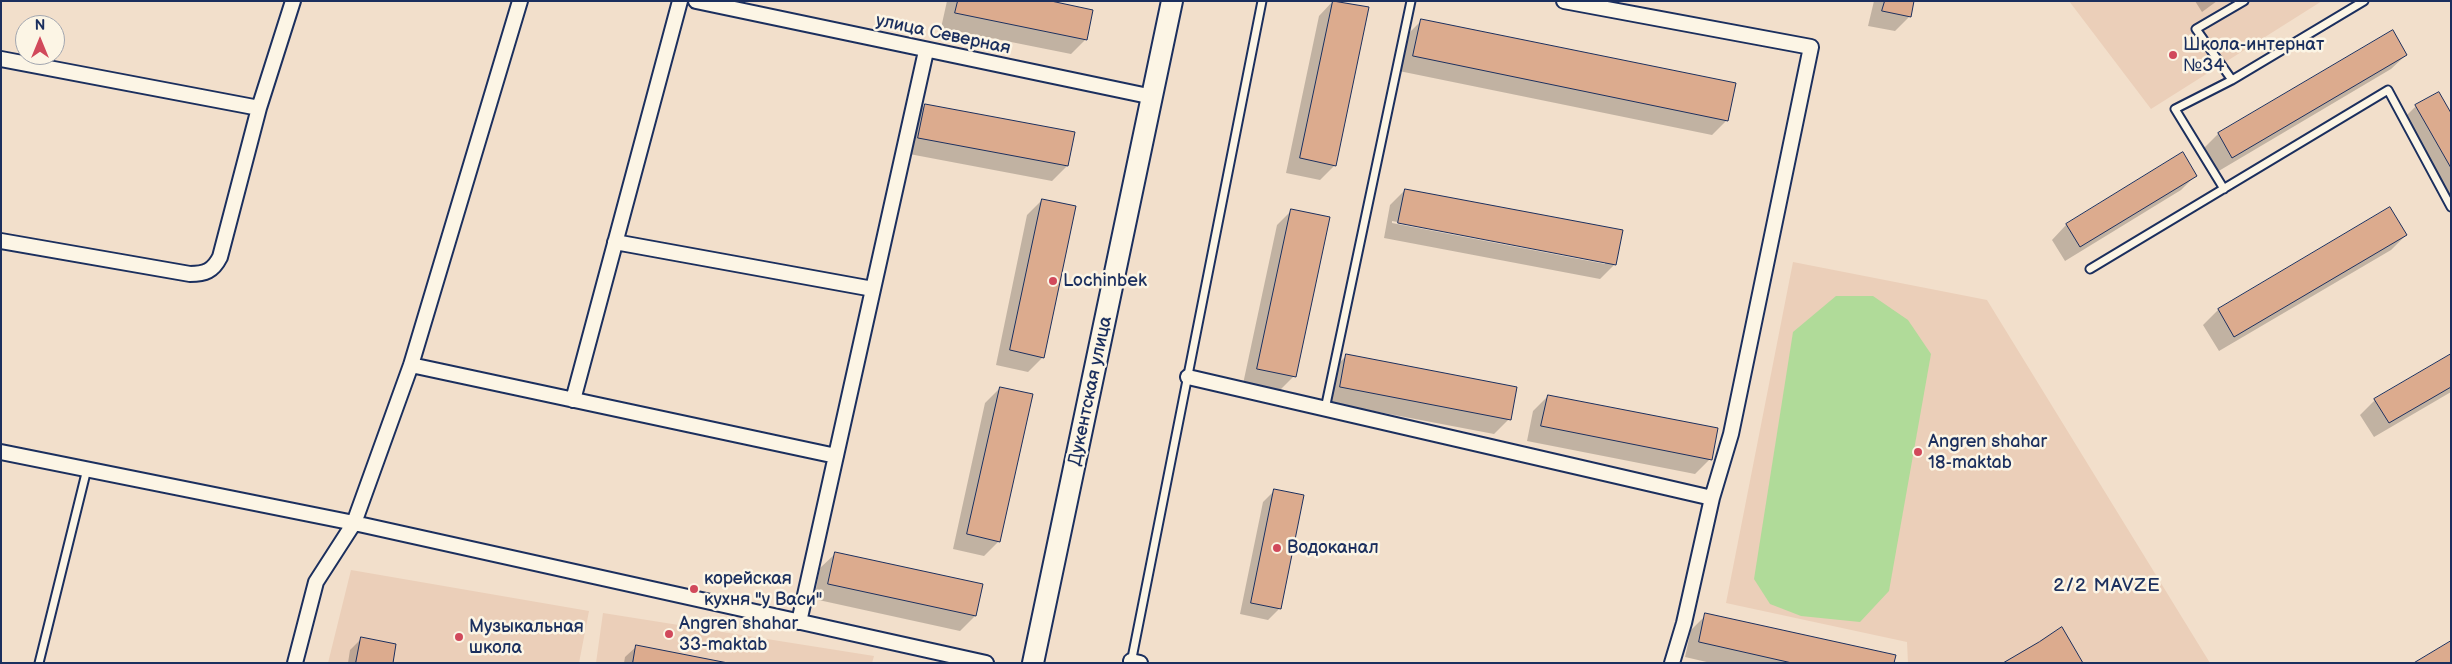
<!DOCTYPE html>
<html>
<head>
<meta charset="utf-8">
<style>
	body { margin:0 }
	#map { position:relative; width:2452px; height:664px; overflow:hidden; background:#f2dfcb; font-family:"Balsamiq Sans",sans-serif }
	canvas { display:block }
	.frame { position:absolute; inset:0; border:2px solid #1b2f5e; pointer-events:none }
	.north { position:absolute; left:15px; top:15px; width:50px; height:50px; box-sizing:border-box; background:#fcf5e5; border:1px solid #a2a6af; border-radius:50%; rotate:0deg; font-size:14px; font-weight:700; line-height:20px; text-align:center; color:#1b2f5e }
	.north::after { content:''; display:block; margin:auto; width:18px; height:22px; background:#d1495b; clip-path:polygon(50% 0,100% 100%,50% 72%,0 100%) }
</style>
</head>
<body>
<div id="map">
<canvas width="2452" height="664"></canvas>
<div class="frame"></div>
<div class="north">N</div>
</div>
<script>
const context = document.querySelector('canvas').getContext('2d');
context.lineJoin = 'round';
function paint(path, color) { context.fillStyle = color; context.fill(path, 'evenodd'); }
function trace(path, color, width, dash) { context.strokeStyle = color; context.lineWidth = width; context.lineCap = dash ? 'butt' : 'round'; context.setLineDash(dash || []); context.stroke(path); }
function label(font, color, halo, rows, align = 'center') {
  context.font = font + ' "Balsamiq Sans",sans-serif'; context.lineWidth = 5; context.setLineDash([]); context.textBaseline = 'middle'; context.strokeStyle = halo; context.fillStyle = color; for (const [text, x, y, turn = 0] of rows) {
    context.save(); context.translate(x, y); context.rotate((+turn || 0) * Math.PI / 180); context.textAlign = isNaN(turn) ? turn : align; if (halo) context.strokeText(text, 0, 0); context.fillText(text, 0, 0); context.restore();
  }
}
const built = new Path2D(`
	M2069 1H2322L2151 109Z
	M1793 262 1987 300 2210 663H1908L1907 642 1726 603Z
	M351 570 589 611 579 663H328Z
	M603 613 874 656 872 663H596Z`);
const green = new Path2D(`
	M1836 296H1873L1908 320 1931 354 1889 591 1860 622 1801 616 1770 604 1754 579 1793 332Z`);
const shadow = new Path2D(`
	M947 1H1045L1086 39 1071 54 941 28Z
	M1333 1 1368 8 1335 165 1320 180 1286 173 1319 16Z
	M1874 1H1913L1910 16 1895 31 1868 26Z
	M2195 1H2217L2202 12Z
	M1422 20 1727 120 1712 135 1399 71 1407 35Z
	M2392 32 2406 55 2391 69 2217 172 2203 149 2218 134Z
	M925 105 1067 166 1052 181 904 153 910 120Z
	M2416 106 2451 115V209L2401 121Z
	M2183 154 2196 175 2181 190 2065 261 2052 240 2066 225Z
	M1405 190 1615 264 1600 279 1384 238 1390 205ZM1392 221 1605 262V264L1392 223Z
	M1042 200 1043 357 1028 372 996 365 1027 215Z
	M2390 208 2406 235 2391 250 2219 351 2203 325 2218 310Z
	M1292 210 1294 376 1279 391 1243 384 1277 225Z
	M1347 355 1509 419 1494 434 1326 402 1332 370Z
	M2451 355V392L2374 437 2360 415 2375 400Z
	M1000 388 999 541 984 556 953 549 985 403Z
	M1548 396 1710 459 1695 474 1527 441 1533 411Z
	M1275 490 1280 608 1268 620 1240 614 1263 502Z
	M835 554 975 616 960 631 814 599 820 568Z
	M1706 615 1893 663H1711L1685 657 1691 630Z
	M361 639 392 663H348L350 650Z
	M637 646 722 663H624L625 657Z`);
const building = new Path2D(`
	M958 1H1051L1093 10 1087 40 955 13Z
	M1333 1 1369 7 1336 166 1300 158Z
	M1885 1H1914L1911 17 1882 11Z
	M1421 19 1736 83 1728 121 1413 56Z
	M2393 30 2407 55 2232 158 2218 133Z
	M2439 92 2451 113V168L2415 105Z
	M925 104 1075 132 1068 166 918 138Z
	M2183 152 2197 176 2080 247 2066 224Z
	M1405 189 1623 230 1616 265 1398 223Z
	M1042 199 1076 206 1044 358 1010 350Z
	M2390 207 2407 235 2234 337 2218 309Z
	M1291 209 1330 217 1296 377 1257 369Z
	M1346 354 1517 387 1511 420 1340 387Z
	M2451 354V387L2389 423 2374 399Z
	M1000 387 1033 394 1000 542 967 534Z
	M1548 395 1718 428 1712 460 1541 426Z
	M1274 489 1304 495 1281 609 1251 603Z
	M835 552 983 584 976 616 828 584Z
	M1705 613 1896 655 1894 663H1792L1699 642Z
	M2062 627 2083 663H2003L2039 642Z
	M361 637 396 644 393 663H356Z
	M2451 641V663H2414Z
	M636 645 728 663H633Z`);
const lane = new Path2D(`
	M2244 1 2196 29 2232 80 2364 1
	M2224 189 2175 109 2232 80
	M2090 269 2388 90 2451 207
	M1325 409 1411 1
	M39 663 87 469
	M1131 663 1262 1`);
const street = new Path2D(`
	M696 1 1153 97
	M1564 1 1811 47 1731 434 1712 498 1684 623 1672 663
	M1 59 259 108
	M1 241 190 274C205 274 213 271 220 257L259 108 293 1
	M615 242 873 289
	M411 365 836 456
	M1188 377 1712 498
	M573 400 680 1
	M1 452 354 523 986 663
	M799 622 926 51
	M1131 661 1140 663
	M295 663 316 582 354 523 411 365 520 1`);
const secondary = new Path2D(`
	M1033 663 1172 1`);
const markers = [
	[2173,55,5,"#d1495b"],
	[1053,281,5,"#d1495b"],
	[1918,452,5,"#d1495b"],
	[1277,548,5,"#d1495b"],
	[694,589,5,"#d1495b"],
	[669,634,5,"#d1495b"],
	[459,637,5,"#d1495b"]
];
const streetNames = [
	["улица Северная",943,35,12],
	["Дукентская улица",1091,391,-78]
];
const poiNames = [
	["Школа-интернат",2183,45],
	["№34",2183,66],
	["Lochinbek",1063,281],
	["Angren shahar",1928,442],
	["18-maktab",1928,463],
	["Водоканал",1287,548],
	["корейская",704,579],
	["кухня \"у Васи\"",704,600],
	["Angren shahar",679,624],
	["33-maktab",679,645],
	["Музыкальная",469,627],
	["школа",469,648]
];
const neighbourhoodNames = [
	["2/2 MAVZE",2107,586]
];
paint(built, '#ebcfb9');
paint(green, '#b0db99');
paint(shadow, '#0003');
paint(building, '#dcab8e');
trace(building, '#1b2f5e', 1);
trace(lane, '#1b2f5e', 11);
trace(street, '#1b2f5e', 18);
trace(secondary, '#1b2f5e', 24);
trace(lane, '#fcf5e5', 7);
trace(street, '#fcf5e5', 14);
trace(secondary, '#fcf5e5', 20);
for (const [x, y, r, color] of markers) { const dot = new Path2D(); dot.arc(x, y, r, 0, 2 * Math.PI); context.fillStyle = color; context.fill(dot); trace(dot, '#fcf5e5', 2); }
label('18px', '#1b2f5e', '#fcf5e5', streetNames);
label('18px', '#1b2f5e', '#fcf5e5', poiNames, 'left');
context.letterSpacing = '1px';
label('19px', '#1b2f5e', '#fcf5e5', neighbourhoodNames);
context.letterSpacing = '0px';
</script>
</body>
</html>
